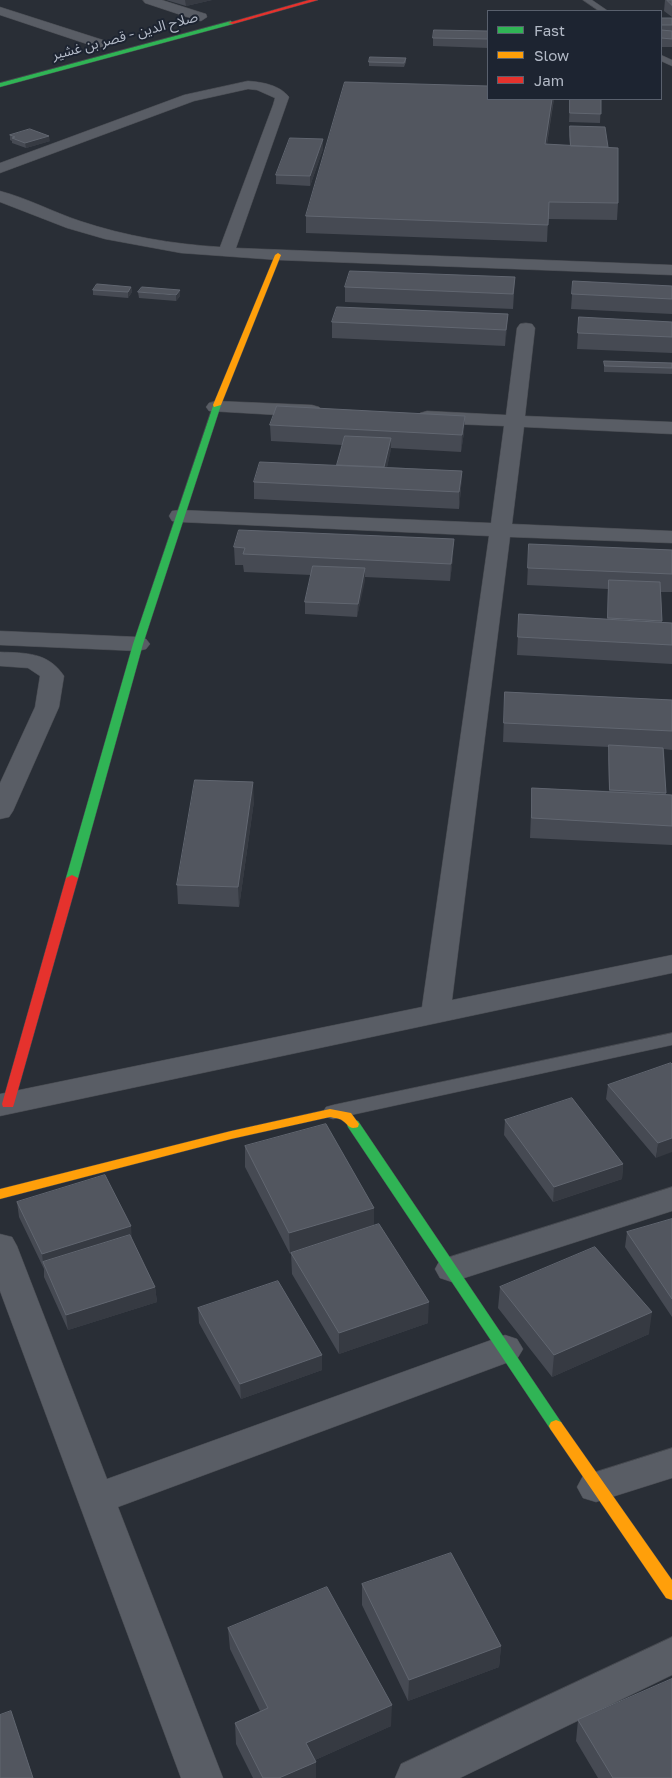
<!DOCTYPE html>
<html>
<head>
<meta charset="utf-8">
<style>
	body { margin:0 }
	#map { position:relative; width:672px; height:1778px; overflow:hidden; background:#292e36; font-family:"Golos Text",sans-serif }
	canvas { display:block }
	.legend { position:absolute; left:487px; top:10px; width:175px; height:90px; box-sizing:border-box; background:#1d2431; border:1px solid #59606d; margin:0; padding:6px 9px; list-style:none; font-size:15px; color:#b3bac7 }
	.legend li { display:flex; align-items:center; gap:10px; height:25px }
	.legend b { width:25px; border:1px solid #59606d }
</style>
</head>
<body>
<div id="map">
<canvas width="672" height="1778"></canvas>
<ul class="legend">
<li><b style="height:6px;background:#30b455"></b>Fast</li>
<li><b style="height:6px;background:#ff9f0a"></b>Slow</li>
<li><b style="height:6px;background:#e5322d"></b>Jam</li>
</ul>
</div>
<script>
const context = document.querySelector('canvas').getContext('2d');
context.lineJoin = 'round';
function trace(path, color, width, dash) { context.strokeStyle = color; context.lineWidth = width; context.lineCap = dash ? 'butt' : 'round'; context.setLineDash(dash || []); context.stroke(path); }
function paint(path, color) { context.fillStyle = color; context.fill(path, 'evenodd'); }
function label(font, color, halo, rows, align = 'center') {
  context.font = font + ' "Golos Text","Noto Sans Arabic",sans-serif'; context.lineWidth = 4; context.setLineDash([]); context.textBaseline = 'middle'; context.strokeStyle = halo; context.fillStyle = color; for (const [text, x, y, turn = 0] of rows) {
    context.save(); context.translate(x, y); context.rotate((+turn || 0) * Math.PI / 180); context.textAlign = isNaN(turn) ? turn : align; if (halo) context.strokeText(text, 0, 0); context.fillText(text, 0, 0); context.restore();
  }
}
const lane = new Path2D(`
	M583 0H592L608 11H599Z
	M661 55 672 60V66L661 61Z
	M672 1033V1045L333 1119 326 1117 323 1112 326 1107 333 1105Z`);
const street = new Path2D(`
	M143 0H162L206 14 207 17 201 21 196 20 145 3Z
	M0 7 106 41 108 44 106 47H96L0 15Z
	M248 81C262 82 280 85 289 97L236 248 672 265V275L278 260 181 253 105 239 67 228 0 202V191C27 198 53 212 80 221 125 236 172 244 220 247L273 105 275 98 257 90 248 89 194 101 0 173V163L184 95Z
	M526 323 532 324 535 328 525 416 672 422V434L524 427 512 524 672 531V543L510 537 452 1000 672 955V973L0 1116V1094L422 1007 489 536 180 522 172 521 169 516 172 511 180 510 491 523 504 426 427 423 420 421 417 417 420 413 427 411 506 415 517 328 520 324Z
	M216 401 312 405 319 407 322 411 319 415 312 417 209 411 206 407 209 403Z
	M0 631 138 637 146 639 150 644 146 649 138 651 0 645Z
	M0 652C26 653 48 652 64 676L59 707 13 811 9 817 0 819V783L35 707 40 676 28 668 0 666Z
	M672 1187V1211L452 1282 440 1278 435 1269 440 1260Z
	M0 1234 12 1237 17 1246 107 1479 505 1335 517 1339 523 1349 517 1359 118 1507 223 1778H181L0 1291Z
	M672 1448V1478L596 1502 583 1498 577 1487 583 1476Z
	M672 1637V1675L460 1778H395L401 1764Z`);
const fast = new Path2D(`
	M231 21 233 24 0 87V83Z
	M214 403 221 405 143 644 78 878 76 880H68L66 878 133 644Z
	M353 1120 358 1121 561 1422 563 1426 561 1430 556 1432 551 1430 348 1127 347 1124 348 1121Z`);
const slow = new Path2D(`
	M278 253 281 255 221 405 214 407 213 405 275 255Z
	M330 1109 351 1113 359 1124 358 1127C349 1130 349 1125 343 1121 340 1118 334 1118 330 1117L231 1139 0 1199V1189L231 1131Z
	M556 1420 561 1422 672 1580V1600L666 1598 551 1430 549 1426 551 1422Z`);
const jam = new Path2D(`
	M309 0H318L233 24 228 23Z
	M72 875 78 878 14 1104 13 1107H3L2 1104 66 878Z`);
const wall = new Path2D(`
	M166 0H212L186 6Z
	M665 0H672V17L664 11Z
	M661 18H672V47H661Z
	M488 31V48L433 46V38Z
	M406 58V62L404 67 369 66V62Z
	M488 99H554L547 144 570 146 569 135 570 126 608 147 618 203 617 220 548 219 547 242 306 233V216Z
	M570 99H601L600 123 569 122Z
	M10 135 50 141 26 148 12 143V141L10 140Z
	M323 149 310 186 276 184V175Z
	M515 277 513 309 345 302V287Z
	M573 281 672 286V314L571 309Z
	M131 287 132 292 128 298 93 295V290Z
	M138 292 180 296 176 301 139 298Z
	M508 314 505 346 332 338V322Z
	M579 317 672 322V353L577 349Z
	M604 361 672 363V374L604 372Z
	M270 425 464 432 461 452 391 448 387 467 462 471 461 488 459 509 254 499V482L337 465 342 445 271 441Z
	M529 544 672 550V592H661L662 622 672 623V664L517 655 519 614 607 619 608 589 527 585Z
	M234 547 453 557 450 581 365 577 357 617 305 614V602L311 575 244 572 243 565H235Z
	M505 692 672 700V750L664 749 666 794 672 795V845L530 838 532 788 609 791 608 759 609 747 503 742Z
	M254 801 239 907 178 904 177 885Z
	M672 1064 656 1158 606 1099 608 1085Z
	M505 1120 623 1164 622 1179 553 1202 504 1135Z
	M245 1146 374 1226 428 1323 339 1354 292 1274 291 1253 290 1254 245 1167Z
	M17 1202 132 1240 155 1287 157 1302 68 1330 44 1277V1269L19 1217Z
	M672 1219V1317L625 1247 627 1232Z
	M500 1287 649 1334 552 1377 498 1308Z
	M198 1308 322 1370 241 1399 199 1323Z
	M362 1584 501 1646 499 1667 408 1701 362 1605Z
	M228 1628 391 1726 315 1760 316 1778H253L236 1744 235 1723 260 1711 230 1649Z
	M578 1720 672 1778H598L576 1741Z`);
const shadedWall = new Path2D(`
	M185 0H212L186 6Z
	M552 99H554L553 103 544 161 545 144Z
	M49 136 50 141 26 148 25 143Z
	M323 139V149L310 186V176Z
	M131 287 132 292 128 298V292Z
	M180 290V296L176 301V295Z
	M508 314 507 330 505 346 506 330Z
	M465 416 464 432 461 452 462 435Z
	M391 438V450L384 480V468Z
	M462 471 461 488 459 509V492Z
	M454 539 453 557 450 581 451 564Z
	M365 568V581L357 617 358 604Z
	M253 782 254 801 239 907 238 887Z
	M672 1138V1152L656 1158 658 1143Z
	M623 1164 622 1179 553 1202 554 1187Z
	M374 1208V1229L290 1254 289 1233Z
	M131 1226 132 1241 43 1262 42 1254Z
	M155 1287 157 1302 68 1330 66 1315Z
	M429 1302 428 1323 339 1354V1333Z
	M652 1312 649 1334 552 1377 554 1355Z
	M322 1355V1370L241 1399 240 1384Z
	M501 1646 499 1667 408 1701 409 1680Z
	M392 1705 391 1726 306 1764V1743Z
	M316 1762V1778H279Z`);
const building = new Path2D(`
	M667 0H672V5Z
	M661 18H672V25H662Z
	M434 30 488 31V39L433 38Z
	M661 30 672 31V39L661 38Z
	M370 57 406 58 404 63 369 62Z
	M345 82 488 86V99H552L545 144 618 148V203L549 202 548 225 306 216Z
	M570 99H601V114L570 113Z
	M570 126 605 127 608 147 571 146Z
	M30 129 49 136 25 143 12 138 15 137 10 135Z
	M290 138 323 139 310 176 276 175Z
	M350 271 515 277 513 294 345 287Z
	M573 281 672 286V299L572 294Z
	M97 284 131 287 128 292 93 290Z
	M142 287 180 290 176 295 138 292Z
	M337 307 508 314 506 330 332 322Z
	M579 317 672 322V337L578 333Z
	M604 361 672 363V368L605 366Z
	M277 406 465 416 462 435 270 425Z
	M345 436 391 438 384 467 337 465Z
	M260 462 462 471 459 492 254 482Z
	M239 530 454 539 451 564 243 554 245 548 234 547Z
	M529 544 672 550V574L528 568Z
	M313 566 365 568 358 604 305 602Z
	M609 580 660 582 662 621 608 618Z
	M519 614 672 623V645L518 637Z
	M505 692 672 700V731L504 723Z
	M609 745 663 748 666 793 610 790Z
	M195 780 253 782 238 887 177 885Z
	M532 788 672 795V826L532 818Z
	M671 1063 672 1064V1138L658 1143 608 1085Z
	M572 1098 623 1164 554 1187 505 1120Z
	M326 1124 374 1208 289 1233 245 1146Z
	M105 1175 131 1226 42 1254 17 1202Z
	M672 1219V1299L627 1232Z
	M379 1224 429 1302 339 1333 291 1253Z
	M130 1235 155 1287 66 1315 43 1262Z
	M595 1247 652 1312 554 1355 500 1287Z
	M278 1281 322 1355 240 1384 198 1308Z
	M451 1553 501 1646 409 1680 362 1584Z
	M327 1587 392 1705 306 1743 316 1762 279 1778H263L235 1723 268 1708 228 1628Z
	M672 1679V1778H613L578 1720Z
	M11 1711 33 1778H0V1715Z`);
const farStreetnames = [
	["صلاح الدين - قصر بن غشير",125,36,-15]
];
trace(lane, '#46494f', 1);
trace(street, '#46494f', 1);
trace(fast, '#46494f', 1);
trace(slow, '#46494f', 1);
trace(jam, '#46494f', 1);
paint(lane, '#595d65');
paint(street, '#595d65');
paint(fast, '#30b455');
paint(slow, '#ff9f0a');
paint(jam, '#e5322d');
paint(wall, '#464a53');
paint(shadedWall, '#363a42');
paint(building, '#52565f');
trace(building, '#616670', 1);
label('14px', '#b3bac7', '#1d2431', farStreetnames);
</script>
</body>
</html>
